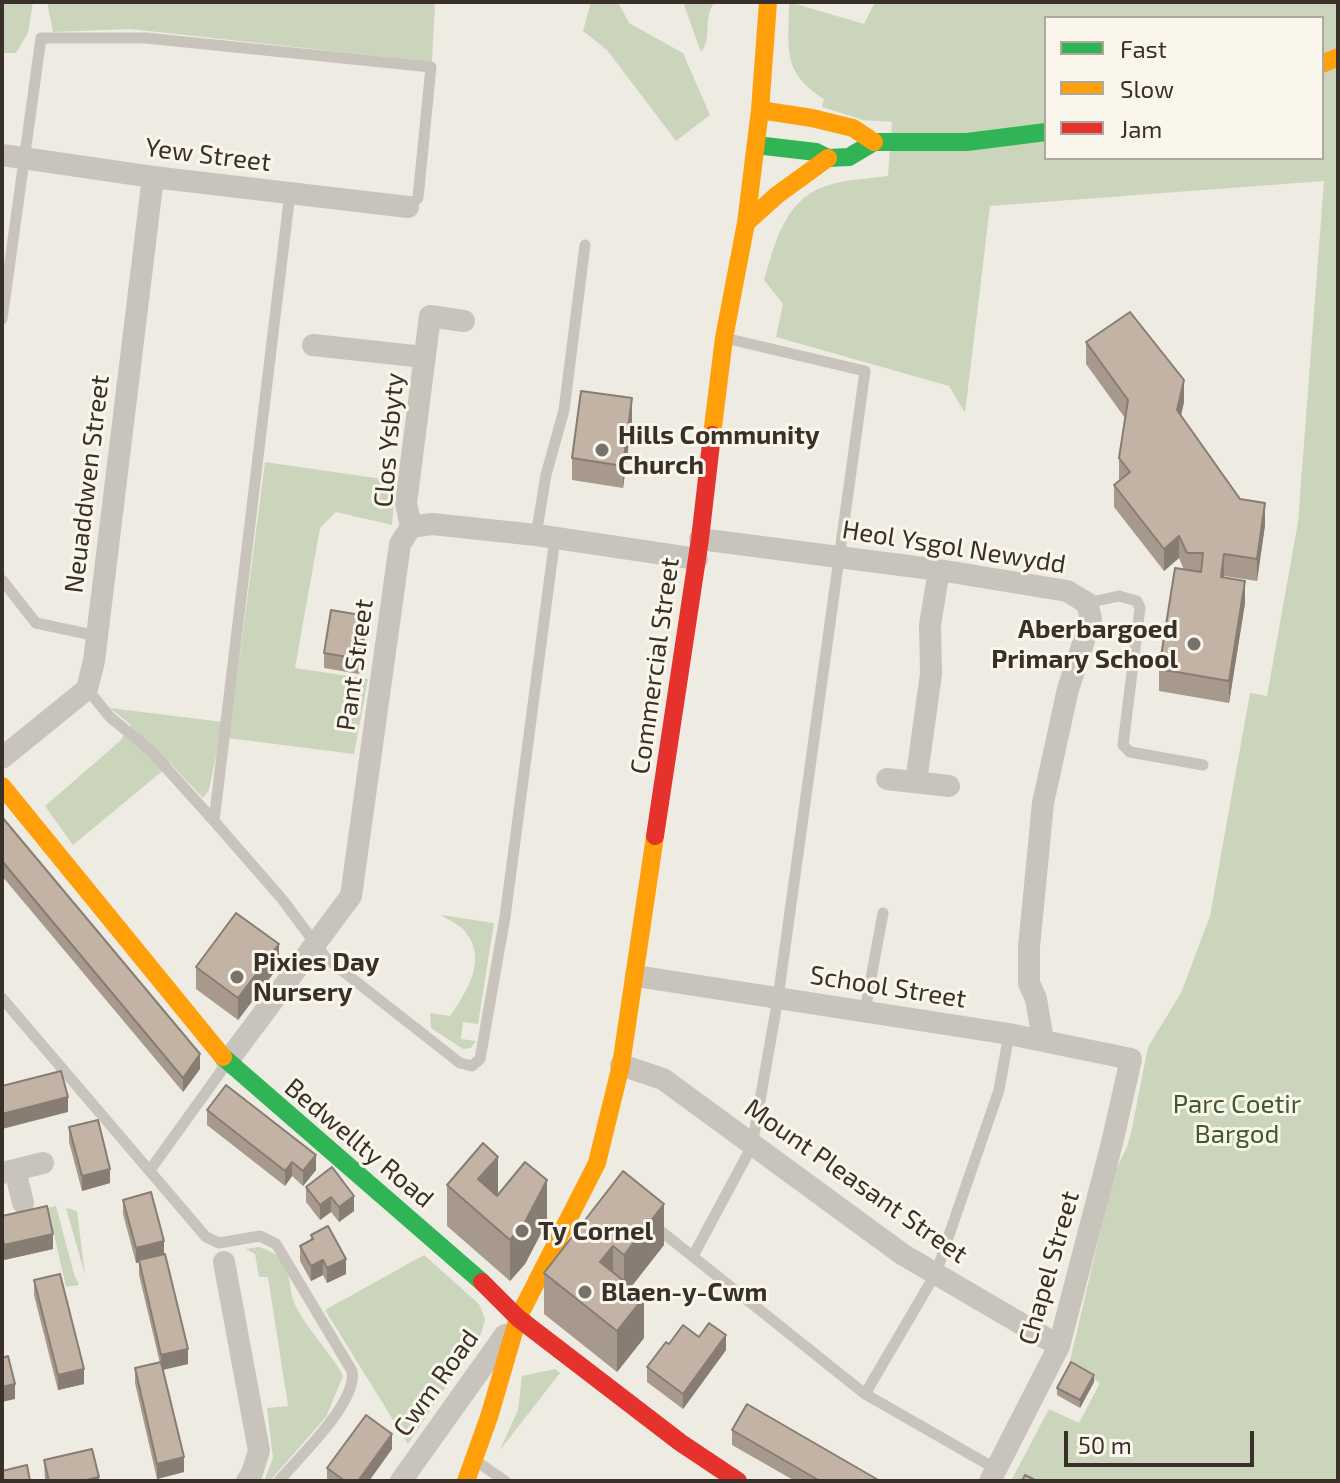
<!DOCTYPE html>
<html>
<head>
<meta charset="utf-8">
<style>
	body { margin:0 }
	#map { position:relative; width:1340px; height:1483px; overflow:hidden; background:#eeebe3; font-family:"Exo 2",sans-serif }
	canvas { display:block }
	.frame { position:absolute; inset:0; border:4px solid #393129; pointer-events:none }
	.legend { position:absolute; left:1044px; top:16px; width:280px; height:144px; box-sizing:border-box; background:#faf6eb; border:2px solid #ada79d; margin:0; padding:10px 14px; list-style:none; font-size:24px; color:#393129 }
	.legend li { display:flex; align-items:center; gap:16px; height:40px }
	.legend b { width:40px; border:2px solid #ada79d }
	.scale { position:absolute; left:1064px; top:1431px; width:190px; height:36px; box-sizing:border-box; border:4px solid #393129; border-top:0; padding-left:10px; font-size:24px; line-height:28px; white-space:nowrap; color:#393129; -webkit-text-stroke:6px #faf6eb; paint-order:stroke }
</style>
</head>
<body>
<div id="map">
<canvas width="1340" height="1483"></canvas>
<div class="frame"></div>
<ul class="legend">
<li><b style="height:10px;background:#30b455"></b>Fast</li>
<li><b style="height:10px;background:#ff9f0a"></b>Slow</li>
<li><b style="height:10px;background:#e5322d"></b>Jam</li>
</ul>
<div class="scale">50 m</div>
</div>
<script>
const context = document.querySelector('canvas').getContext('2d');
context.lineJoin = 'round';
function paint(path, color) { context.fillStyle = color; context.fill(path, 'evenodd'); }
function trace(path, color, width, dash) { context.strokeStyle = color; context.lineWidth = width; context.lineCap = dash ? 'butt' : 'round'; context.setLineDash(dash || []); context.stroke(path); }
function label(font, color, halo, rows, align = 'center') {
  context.font = font + ' "Exo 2",sans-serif'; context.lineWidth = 6; context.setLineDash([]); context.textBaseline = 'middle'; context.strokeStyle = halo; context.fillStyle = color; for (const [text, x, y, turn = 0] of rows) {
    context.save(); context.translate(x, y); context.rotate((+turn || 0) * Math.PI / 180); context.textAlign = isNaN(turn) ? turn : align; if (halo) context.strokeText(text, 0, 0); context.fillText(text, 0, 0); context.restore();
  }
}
const green = new Path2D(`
	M2 2H33L28 33 16 53H2Z
	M47 2H435L432 62 130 29 53 32Z
	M591 2H618L629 23 683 53 710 115 676 141 607 50 583 31Z
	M683 2H715C702 17 713 38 701 52Z
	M789 2 864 24 875 2H1338V1481H1011L1049 1409 1079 1423 1100 1383 1069 1365 1114 1173 1127 1147 1131 1133 1148 1047 1181 993 1210 916 1250 693 1267 696 1298 522 1324 181 990 206 965 413 949 386 776 337 783 304 764 280C775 243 785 199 826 186 845 179 868 179 888 176L892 122 863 120 822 107 824 99C781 72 789 48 789 2ZM1046 18H1322V158H1046Z
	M265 462 396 481 392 525 336 512 320 528 295 668 368 679 354 754 220 737 209 790 203 798 171 764 73 845 45 806 120 741 131 725 110 708 231 723Z
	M441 915 494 923 478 1024 463 1022 461 1039 476 1041 471 1048 463 1049 431 1028 430 1013 450 1016C466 993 487 961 467 934 462 926 449 920 441 915Z
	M56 1206 74 1274 79 1285 66 1287 48 1208Z
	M66 1208 77 1211 85 1275Z
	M259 1247C267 1250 276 1253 281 1260 290 1271 289 1283 292 1296 298 1320 332 1353 343 1376L326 1417 270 1481H264L273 1458 267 1408 288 1406 268 1277H259L255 1254 246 1249Z
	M424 1255 479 1304 485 1319 481 1334 408 1444 325 1310Z
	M555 1369 560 1373 500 1450 518 1410 522 1376Z`);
const lane = new Path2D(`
	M290 193 214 821 282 899 326 958 460 1063 472 1066 480 1059 505 917 555 538
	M2 319 41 38H146L431 67 418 198 408 207
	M536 535 546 475 564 410 585 245
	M2 580 36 623 97 636
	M1087 603 1119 596 1137 601 1140 608 1123 745 1130 752 1203 765
	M87 689 110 717 151 751 214 821
	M2 998 206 1237 219 1243 260 1236 276 1244 352 1371C358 1402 299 1457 279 1481
	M865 1011 883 913
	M150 1170 227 1063
	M652 1224 865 1394 996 1469
	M693 1256 752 1146 778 998 865 371 729 339
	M865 1394 936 1273 999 1090 1009 1034
	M479 1463 505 1481`);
const street = new Path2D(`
	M2 155 153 177 408 207
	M313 345 424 357
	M411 527 406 503 430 316 464 321
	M700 539 939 570 1067 591 1087 603 1091 619 1068 689 1043 803 1029 947V983L1036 999 1043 1040
	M2 758 87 689 94 661 153 177
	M887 779 949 786
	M916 782 931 674 930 625 939 570
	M636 976 1009 1034 1131 1059 1112 1143 1059 1346 990 1481
	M227 1062 351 896 400 544 411 527 432 524 536 535 697 559
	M621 1065 663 1079 902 1254 1059 1346
	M15 1170 23 1203
	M2 1173 43 1163
	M224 1262 259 1451 252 1473 247 1481
	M401 1481 505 1335`);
const fast = new Path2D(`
	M756 145 816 152 828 158 849 157 874 142H967L1046 132
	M223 1057 482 1282`);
const slow = new Path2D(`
	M1322 64 1338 57
	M760 110 812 118 853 128 874 142
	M746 223 777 195 828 158
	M712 435 724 338 746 223 760 110 768 2
	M2 786 223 1057
	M466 1481 489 1417 518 1318 597 1163 621 1065 655 836`);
const jam = new Path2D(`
	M655 836 700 539 712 435
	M482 1282 518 1318 681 1443 738 1481`);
const wall = new Path2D(`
	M1086 342 1184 402 1181 416 1240 499 1265 525 1257 581 1224 576V578L1245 603 1229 703 1159 691V669L1184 570 1179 558 1164 571 1114 507V485L1119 481V458L1125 418 1086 364Z
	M632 420 623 488 572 480V458Z
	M366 631 359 674 324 668V653Z
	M2 817 200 1069 183 1092 2 876Z
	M279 966 238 1020 196 989V967Z
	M207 1110 316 1170 303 1186 292 1176 285 1186 207 1125Z
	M69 1127 110 1183 82 1191 69 1142Z
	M332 1167 354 1211 339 1222 331 1212 320 1220 306 1202V1187Z
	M623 1171 664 1245 631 1287 644 1338 617 1372 544 1314V1273Z
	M447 1185 498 1194 547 1222 525 1264 510 1281 447 1226Z
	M123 1200 164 1254 188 1364 163 1370 184 1472 157 1479 135 1383V1368L160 1363 139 1275V1262L136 1263 123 1214Z
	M2 1216 53 1249 4 1260 2 1250Z
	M311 1235 346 1274 327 1283 323 1275 311 1281 300 1261V1246L311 1240Z
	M34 1280 84 1384 58 1390 34 1295Z
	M699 1337 726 1350 683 1409 647 1382V1367L669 1344Z
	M1094 1382 1080 1408 1057 1395V1388Z
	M732 1430 880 1481H795L732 1445Z
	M392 1449 369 1481H327V1468Z
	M44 1460 99 1481H45Z`);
const shadedWall = new Path2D(`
	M1184 380V402L1177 432V410Z
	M632 398V420L623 488V466Z
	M1265 503V525L1257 581V559Z
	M1179 536V558L1164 571V549Z
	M1224 554V576L1221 599V577Z
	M1245 581V603L1229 703V681Z
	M366 616V631L359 674V659Z
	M279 944V966L238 1020V998Z
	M200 1054V1069L183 1092V1078Z
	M68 1097V1112L2 1129V1114Z
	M316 1155V1170L303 1186V1171Z
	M498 1157V1198L478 1179Z
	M292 1162V1176L285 1186V1171Z
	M110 1169V1183L82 1191V1176Z
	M547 1180V1222L525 1264 510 1281V1240Z
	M354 1196V1211L339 1222V1207Z
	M331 1197V1212L320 1220V1205Z
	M664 1204V1245L624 1296V1255Z
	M53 1234V1249L4 1260V1245Z
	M164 1241V1256L136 1263V1248Z
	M613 1246V1287L600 1262Z
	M346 1259V1274L327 1283V1268Z
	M323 1260V1275L311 1281V1266Z
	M644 1297V1338L617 1372V1331Z
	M726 1335V1350L683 1409V1394Z
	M188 1349V1364L161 1370V1355Z
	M84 1369V1384L58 1390V1375Z
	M1094 1375V1382L1080 1408V1400Z
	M15 1384V1399L2 1402V1387Z
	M392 1434V1449L369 1481H358Z
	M184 1457V1472L157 1479V1464Z
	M99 1477V1481H82Z`);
const building = new Path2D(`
	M1130 312 1184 380 1177 410 1240 499 1265 503 1257 559 1224 554 1221 577 1245 581 1229 681 1159 669 1175 568 1201 572 1203 553H1187L1179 536 1164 549 1114 485 1130 472 1119 458 1128 400 1086 342Z
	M581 391 632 398 623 466 572 458Z
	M331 610 366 616 359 659 324 653Z
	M2 817 200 1054 183 1078 2 861Z
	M236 913 279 944 238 998 196 967Z
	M61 1071 68 1097 2 1114V1086Z
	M226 1085 316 1155 303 1171 292 1162 285 1171 207 1110Z
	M98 1120 110 1169 82 1176 69 1127Z
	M483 1143 498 1157 478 1179 497 1196 525 1162 547 1180 525 1222 510 1240 447 1185Z
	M332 1167 354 1196 339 1207 331 1197 320 1205 306 1187Z
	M623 1171 664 1204 624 1255 613 1246 600 1262 644 1297 617 1331 544 1273Z
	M151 1192 164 1241 136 1248 123 1200Z
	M47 1206 53 1234 4 1245 2 1235V1216Z
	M328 1226 346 1259 327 1268 323 1260 311 1266 300 1246 313 1239 311 1235Z
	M165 1254 188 1349 161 1355 139 1260Z
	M60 1274 84 1369 58 1375 34 1280Z
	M709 1323 726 1335 683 1394 647 1367 666 1342 669 1344 683 1325 699 1337Z
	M8 1356 15 1384 2 1387V1358Z
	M161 1362 184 1457 157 1464 135 1368Z
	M1071 1362 1094 1375 1080 1400 1057 1388Z
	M747 1404 880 1481H820L732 1430Z
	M366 1415 392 1434 358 1481H345L327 1468Z
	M92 1449 99 1477 82 1481H49L44 1460Z
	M27 1465 30 1481H2V1471Z
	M1025 1475 1037 1481H1022Z`);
const markers = [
	[602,450,8,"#78726a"],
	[1194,644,8,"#78726a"],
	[237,977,8,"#78726a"],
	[522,1231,8,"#78726a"],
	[585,1292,8,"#78726a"]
];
const streetNames = [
	["Yew Street",208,155,7],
	["Clos Ysbyty",389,440,-85],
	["Neuaddwen Street",87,484,-83],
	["Heol Ysgol Newydd",954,547,9],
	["Pant Street",355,665,-82],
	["Commercial Street",655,666,-82],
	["School Street",888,987,9],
	["Bedwellty Road",359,1143,40],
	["Mount Pleasant Street",856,1181,35],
	["Chapel Street",1049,1268,-74],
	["Cwm Road",436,1383,-54]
];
const poiNames = [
	["Hills Community",618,435],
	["Church",618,465],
	["Aberbargoed",1178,629,"right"],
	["Primary School",1178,659,"right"],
	["Pixies Day",253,962],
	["Nursery",253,992],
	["Ty Cornel",538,1231],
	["Blaen-y-Cwm",601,1292]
];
const parkNames = [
	["Parc Coetir",1237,1104],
	["Bargod",1237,1134]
];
paint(green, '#cbd5bc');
trace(lane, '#c8c3bb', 11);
trace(street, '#c8c3bb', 22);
trace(fast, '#30b455', 18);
trace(slow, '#ff9f0a', 18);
trace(jam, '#e5322d', 18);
paint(wall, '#a79a8d');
paint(shadedWall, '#887d73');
paint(building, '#c2b3a4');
trace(building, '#887d73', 2);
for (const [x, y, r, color] of markers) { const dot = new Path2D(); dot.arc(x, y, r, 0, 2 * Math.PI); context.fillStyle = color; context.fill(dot); trace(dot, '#faf6eb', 3); }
label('26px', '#393129', '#faf6eb', streetNames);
label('bold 26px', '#393129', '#faf6eb', poiNames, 'left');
label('26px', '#3f582c', '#faf6eb', parkNames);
</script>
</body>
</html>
